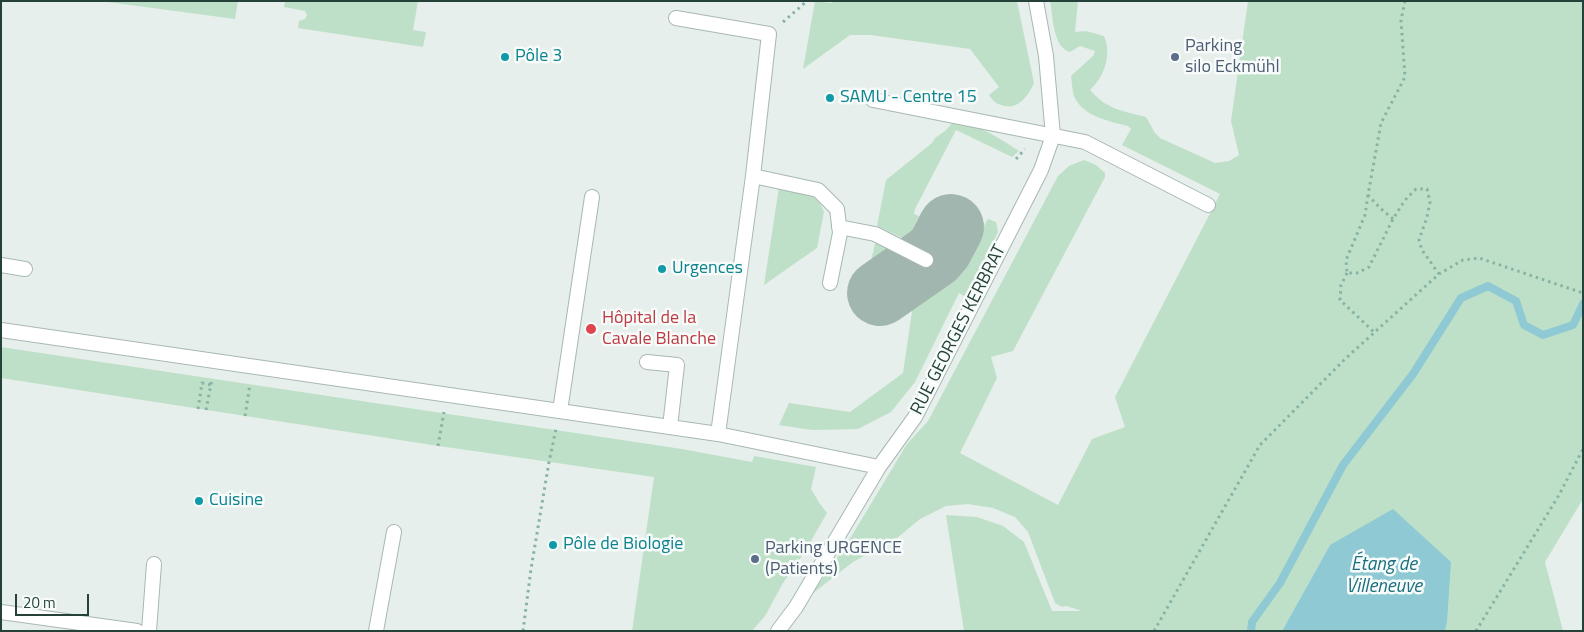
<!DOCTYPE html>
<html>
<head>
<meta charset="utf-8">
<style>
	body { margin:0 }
	#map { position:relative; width:1584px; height:632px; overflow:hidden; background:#e6efeb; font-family:"Titillium Web",sans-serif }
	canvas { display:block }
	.frame { position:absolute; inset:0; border:2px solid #24423a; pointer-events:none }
	.scale { position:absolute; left:15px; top:594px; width:74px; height:22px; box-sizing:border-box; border:2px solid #24423a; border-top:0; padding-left:6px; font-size:15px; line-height:18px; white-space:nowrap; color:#24423a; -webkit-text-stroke:4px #f7fbf9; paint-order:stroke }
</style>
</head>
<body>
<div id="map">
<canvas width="1584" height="632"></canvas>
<div class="frame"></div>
<div class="scale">20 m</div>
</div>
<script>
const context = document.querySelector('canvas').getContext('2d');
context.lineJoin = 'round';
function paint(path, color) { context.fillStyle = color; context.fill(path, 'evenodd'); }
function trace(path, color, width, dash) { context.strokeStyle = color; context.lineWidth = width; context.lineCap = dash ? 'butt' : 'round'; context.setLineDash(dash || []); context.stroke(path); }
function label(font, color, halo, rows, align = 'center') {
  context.font = font + ' "Titillium Web",sans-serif'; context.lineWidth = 5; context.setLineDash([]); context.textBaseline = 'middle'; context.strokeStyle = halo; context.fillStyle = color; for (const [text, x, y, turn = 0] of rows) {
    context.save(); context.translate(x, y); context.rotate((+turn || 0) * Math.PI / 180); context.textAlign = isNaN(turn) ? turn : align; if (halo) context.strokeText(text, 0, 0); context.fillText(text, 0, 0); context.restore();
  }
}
const green = new Path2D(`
	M100 1H238L235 19Z
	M285 1H418L413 30 426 32 423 47 298 28 299 21 305 19 307 15 305 11 284 7Z
	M815 1 831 3 834 1H1017L1034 83C1028 97 1017 111 1001 105 995 103 993 101 989 95L999 87 970 49 871 35H850L803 69Z
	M1050 1H1078L1075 32 1086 31 1104 36C1112 54 1105 76 1090 90 1106 109 1123 111 1146 117L1155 133 1160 138 1215 163 1229 161 1239 155 1231 121 1248 1H1583V499L1545 562 1563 631H1445L1447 622 1330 545 1282 631H964L946 515 977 517 1003 526 1024 542 1052 611H1082L1066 606 1062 607 1055 603 1028 532 1015 517 993 508 968 504 946 506 920 519 897 538 853 562 812 594 851 537 907 444 928 421 1058 176 1069 166 1084 160 1096 165 1105 173V177L1013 351 991 357 997 378 960 453 1058 505 1092 439 1125 427 1115 397 1220 194 1122 145 1131 129 1128 126C1109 121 1083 117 1074 96 1072 90 1072 82 1071 76L1094 55 1095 51 1080 46 1070 52C1053 48 1053 16 1050 1Z
	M953 122C978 123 999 138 1019 151L1012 157 956 130 915 209 914 214 919 216 907 240 877 226 886 180 932 143 935 138 945 131Z
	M779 187C796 190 818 192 824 212L817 248 764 285Z
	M988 219 996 222 998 232 966 297 959 293 915 382 891 412 858 429 812 430 779 425 789 403 850 412 903 373 912 312 908 305 960 266Z
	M877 243 899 255 880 269 878 264 871 261 875 244Z
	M1 347 682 449 752 462 754 456 816 467 811 489 820 504 827 513 804 553 783 583 765 616 752 631H632L654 477 432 445 1 378Z`);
const water = new Path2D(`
	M1393 509 1451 562 1447 622 1445 631H1282L1330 545Z`);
const stream = new Path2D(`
	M1251 631 1252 622 1280 583 1343 465 1413 374 1461 298 1488 286 1516 301 1524 325 1543 335 1573 325 1583 304`);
const taxiway = new Path2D(`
	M880 293 933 256 940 248 951 227`);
const path = new Path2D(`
	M783 22 807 1
	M1016 159 1025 149
	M1368 195 1365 215 1346 260 1347 273H1357L1369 267 1393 219 1405 200 1416 189H1427L1430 202 1427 217 1419 240 1422 250 1439 274
	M1393 219 1380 208 1368 195 1381 123 1405 77 1401 20 1405 1
	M1347 273 1341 285 1340 300 1374 332
	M198 409 202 383 211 385
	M206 410 212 379
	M245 416 250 384
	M438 446 444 412
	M523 631 531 569 549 462 556 429
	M1154 631 1260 445 1345 359 1439 274 1463 260 1479 258 1583 293
	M1476 631 1559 495 1583 449`);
const lane = new Path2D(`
	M676 18 769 34 753 176 718 434
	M873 100 1085 142 1208 205
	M753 176 818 190 837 209 840 233 830 283
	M839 227 875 234 926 260
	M1 265 25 269
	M1 330 718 434 879 467
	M647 362 677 365 670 427
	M560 411 592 197
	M1 612 137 631
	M149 631 154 564
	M376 631 394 532
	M778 631 796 607 879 467 915 417 1041 170 1053 136 1046 56 1036 1`);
const markers = [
	[505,57,5,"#0f9aa8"],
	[1175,57,5,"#5c6f8a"],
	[830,98,5,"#0f9aa8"],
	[662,269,5,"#0f9aa8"],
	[591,329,6,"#e0444e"],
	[199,501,5,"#0f9aa8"],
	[553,545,5,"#0f9aa8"],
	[755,559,5,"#5c6f8a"]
];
const serviceNames = [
	["Parking",1185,47],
	["silo Eckmühl",1185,68],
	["Parking URGENCE",765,549],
	["(Patients)",765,570]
];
const cultureNames = [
	["Pôle 3",515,57],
	["SAMU - Centre 15",840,98],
	["Urgences",672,269],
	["Cuisine",209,501],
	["Pôle de Biologie",563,545]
];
const healthNames = [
	["Hôpital de la",602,319],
	["Cavale Blanche",602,340]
];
const streetNames = [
	["RUE GEORGES KERBRAT",959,330,-63]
];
const waterNames = [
	["Étang de",1384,565],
	["Villeneuve",1384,587]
];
paint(green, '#bfe0c8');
paint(water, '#8ec9d4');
trace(stream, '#8ec9d4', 8);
trace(taxiway, '#a2b6b0', 66);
trace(lane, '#a8b8b2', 16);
trace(path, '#86b3a5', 3, [2.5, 4]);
trace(lane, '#fff', 14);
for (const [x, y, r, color] of markers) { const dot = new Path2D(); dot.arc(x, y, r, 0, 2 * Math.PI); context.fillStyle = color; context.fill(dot); trace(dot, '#f7fbf9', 2); }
label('18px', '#4e5e75', '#f7fbf9', serviceNames, 'left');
label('18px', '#0d838f', '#f7fbf9', cultureNames, 'left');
label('18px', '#be3a42', '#f7fbf9', healthNames, 'left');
label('18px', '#24423a', '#f7fbf9', streetNames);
label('italic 19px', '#1c6f80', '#f7fbf9', waterNames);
</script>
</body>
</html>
